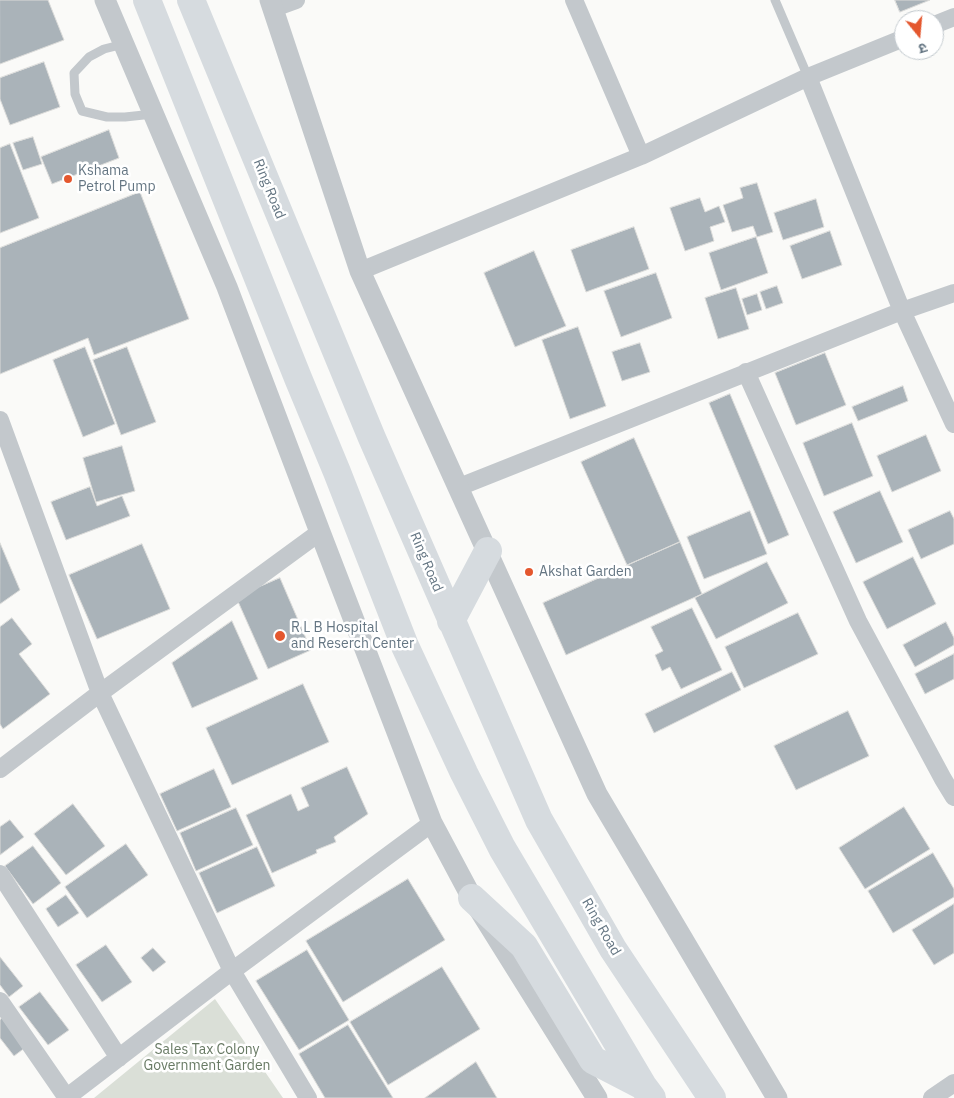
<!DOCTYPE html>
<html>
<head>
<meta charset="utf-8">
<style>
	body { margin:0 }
	#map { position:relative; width:954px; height:1098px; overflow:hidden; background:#fafaf8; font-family:"IBM Plex Sans","Noto Sans Devanagari",sans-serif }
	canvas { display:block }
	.north { position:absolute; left:894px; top:10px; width:50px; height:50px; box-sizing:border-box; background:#fff; border:1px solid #c1c8cd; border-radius:50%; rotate:163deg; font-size:14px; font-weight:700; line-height:20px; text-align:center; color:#657683 }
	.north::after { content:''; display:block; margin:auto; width:18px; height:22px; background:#e4572e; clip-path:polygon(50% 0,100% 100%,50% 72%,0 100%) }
</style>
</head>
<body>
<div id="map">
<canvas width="954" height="1098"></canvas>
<div class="north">उ</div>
</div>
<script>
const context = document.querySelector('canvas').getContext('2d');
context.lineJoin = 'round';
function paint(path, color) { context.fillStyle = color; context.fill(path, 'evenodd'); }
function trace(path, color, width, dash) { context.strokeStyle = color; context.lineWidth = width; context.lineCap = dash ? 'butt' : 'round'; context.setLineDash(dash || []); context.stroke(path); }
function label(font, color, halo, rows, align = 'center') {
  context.font = font + ' "IBM Plex Sans",sans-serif'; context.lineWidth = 5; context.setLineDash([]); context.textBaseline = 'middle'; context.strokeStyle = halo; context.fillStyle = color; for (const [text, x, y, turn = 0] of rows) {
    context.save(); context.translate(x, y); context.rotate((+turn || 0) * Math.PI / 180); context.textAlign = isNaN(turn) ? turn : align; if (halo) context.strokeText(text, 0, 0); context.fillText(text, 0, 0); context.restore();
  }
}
const green = new Path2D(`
	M215 999 283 1098H94Z`);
const building = new Path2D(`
	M0 0H48L64 40 0 64Z
	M895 0H930L900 12Z
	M44 62 60 107 10 125 0 99V78Z
	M109 130 119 158 52 184 41 157Z
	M33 137 42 164 23 170 13 143Z
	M10 144 39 218 0 233V148Z
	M757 183 773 232 757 237 753 226 732 232 723 205 743 198 740 188Z
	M140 192 189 319 94 355 88 338 0 374V248Z
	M700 198 705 212 719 206 725 222 710 227 714 241 685 251 670 208Z
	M816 199 824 227 783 240 774 213Z
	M634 227 649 269 586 292 571 250Z
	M830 231 842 265 802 279 790 246Z
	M756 237 768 273 721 290 709 253Z
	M534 251 566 326 515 347 484 273Z
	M656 273 672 318 621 337 604 291Z
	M777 286 783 303 766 309 760 292Z
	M736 288 749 329 718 339 705 298Z
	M757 294 762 310 747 315 742 299Z
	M578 327 606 406 570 419 542 340Z
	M640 343 650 372 622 381 612 352Z
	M85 347 115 424 83 437 53 360Z
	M127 347 156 422 121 435 93 360Z
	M825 353 846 405 796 425 775 373Z
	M903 386 908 401 858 421 852 407Z
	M730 394 789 535 768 544 709 403Z
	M852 423 873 476 824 496 803 443Z
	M926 435 941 471 892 492 877 456Z
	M634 438 680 542 627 565 581 462Z
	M122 446 135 491 96 502 83 458Z
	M90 487 97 506 122 496 130 516 66 540 51 502Z
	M880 491 903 542 856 563 833 512Z
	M750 511 767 554 704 579 687 537Z
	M950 511 954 519V544L921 559 908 530Z
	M680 542 702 594 566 655 543 603Z
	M0 543 20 590 0 604Z
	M142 544 170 609 97 639 69 575Z
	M913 557 936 604 887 629 863 582Z
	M767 562 788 603 716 639 695 598Z
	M280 578 311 650 268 669 236 597Z
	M692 608 722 670 681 689 670 667 662 671 655 655 663 651 651 627Z
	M798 613 818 654 744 688 725 647Z
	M12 618 32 644 19 654 50 694 3 729 0 724V627Z
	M232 621 258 679 192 708 172 663Z
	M946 622 954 638V645L915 667 903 645Z
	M954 654V679L925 694 915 674Z
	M732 672 741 690 654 733 645 714Z
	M303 684 329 742 232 785 206 728Z
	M848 711 869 756 796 790 774 746Z
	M347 767 368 814 334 837 336 842 316 850 317 853 272 873 246 815 291 794 298 811 309 806 301 788Z
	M214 769 231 807 177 831 160 794Z
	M73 804 105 846 66 875 34 834Z
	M904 807 930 849 865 889 839 848Z
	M236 808 253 845 196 871 180 833Z
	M10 820 24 837 0 855V827Z
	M126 844 148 875 87 918 65 887Z
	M33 846 61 883 33 904 5 866Z
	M257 847 275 886 217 913 199 873Z
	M933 853 954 889V897L893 933 868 891Z
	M408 879 445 940 343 1002 306 941Z
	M66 895 79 913 58 927 46 909Z
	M954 904V953L934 965 912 930Z
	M106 945 132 982 102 1002 76 965Z
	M153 948 166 962 153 972 141 958Z
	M307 950 349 1020 299 1050 256 981Z
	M0 957 23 986 9 997 0 985Z
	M442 967 480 1029 388 1085 350 1022Z
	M40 992 69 1030 48 1045 19 1007Z
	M3 1017 26 1047 14 1056 0 1038V1020Z
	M348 1025 393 1098H325L299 1054Z
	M476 1062 497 1098H425Z`);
const service = new Path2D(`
	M775 0 808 77
	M124 44 104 49 89 57 74 73 75 94 82 111 107 117H125L153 114`);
const minor = new Path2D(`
	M574 0 641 156
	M274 8 296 0
	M934 25 954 17
	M808 77 902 311 954 424
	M360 271 641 156 808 77 904 38
	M746 372 858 621 943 779 954 797
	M0 420 100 693 232 971 308 1098
	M459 487 902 311 954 293
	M0 769 100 693 320 532
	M0 874 119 1058
	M0 1001 67 1098
	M66 1098 232 971 432 823
	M932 1098 954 1083`);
const tertiary = new Path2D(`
	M105 0 227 287 320 532 432 823 472 898 597 1098
	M270 0 360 271 597 794 777 1098`);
const trunk = new Path2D(`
	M147 0 298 378 337 472 405 646 464 773 502 848 643 1086 652 1098
	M191 0 372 438 539 820 613 949 712 1098
	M451 621 488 551
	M472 898 524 946 593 1060 643 1086`);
const markers = [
	[68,179,5,"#e4572e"],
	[529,572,5,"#e4572e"],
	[280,636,6,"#e4572e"]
];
const poiNames = [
	["Kshama",78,171],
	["Petrol Pump",78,187],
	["Akshat Garden",539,572],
	["R L B Hospital",291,628],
	["and Reserch Center",291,644]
];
const streetNames = [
	["Ring Road",269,189,68],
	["Ring Road",426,562,67],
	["Ring Road",601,927,60]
];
const parkNames = [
	["Sales Tax Colony",207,1050],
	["Government Garden",207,1066]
];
paint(green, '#dadfd7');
paint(building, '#aab3b9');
trace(building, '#dcdcda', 1);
trace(service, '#c3c8cc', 9);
trace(minor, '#c3c8cc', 18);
trace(tertiary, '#c3c8cc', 21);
trace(trunk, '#d6dbdf', 28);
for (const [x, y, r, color] of markers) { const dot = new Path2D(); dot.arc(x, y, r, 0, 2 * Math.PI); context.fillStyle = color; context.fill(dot); trace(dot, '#fff', 2); }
label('14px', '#657683', '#fff', poiNames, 'left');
label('14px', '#657683', '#fff', streetNames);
label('14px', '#687a64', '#fff', parkNames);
</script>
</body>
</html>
